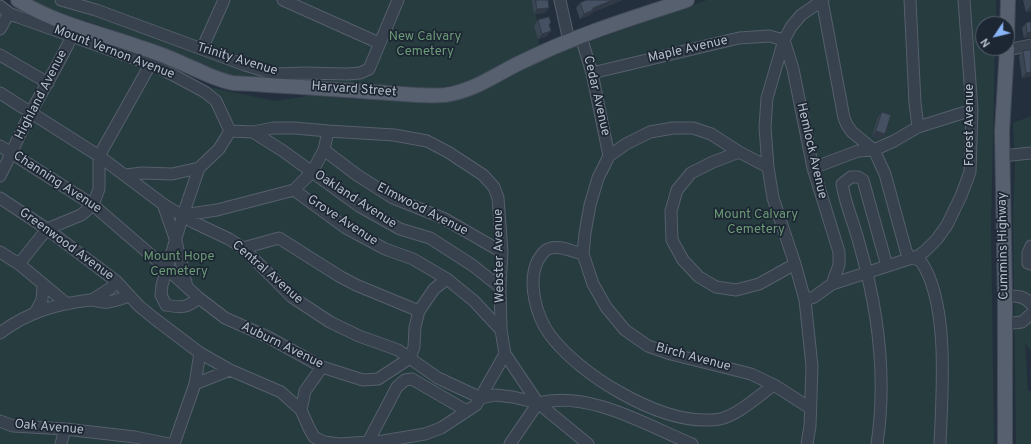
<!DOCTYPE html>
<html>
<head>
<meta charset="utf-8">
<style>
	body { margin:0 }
	#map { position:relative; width:1031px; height:444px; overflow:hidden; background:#242f3e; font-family:Overpass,sans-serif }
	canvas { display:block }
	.north { position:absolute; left:975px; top:16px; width:40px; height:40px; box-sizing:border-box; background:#1d2633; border:1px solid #59626f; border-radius:50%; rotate:235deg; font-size:11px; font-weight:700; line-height:16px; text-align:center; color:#b4bcc9 }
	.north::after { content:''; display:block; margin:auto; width:14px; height:18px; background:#8ab4f8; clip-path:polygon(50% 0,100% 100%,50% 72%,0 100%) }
</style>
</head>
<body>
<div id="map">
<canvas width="1031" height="444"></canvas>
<div class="north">N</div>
</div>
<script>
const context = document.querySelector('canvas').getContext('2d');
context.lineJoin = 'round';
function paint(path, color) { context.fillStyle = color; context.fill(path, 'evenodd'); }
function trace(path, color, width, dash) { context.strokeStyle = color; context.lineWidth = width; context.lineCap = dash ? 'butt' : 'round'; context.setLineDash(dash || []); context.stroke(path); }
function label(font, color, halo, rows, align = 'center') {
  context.font = font + ' Overpass,sans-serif'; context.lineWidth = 3.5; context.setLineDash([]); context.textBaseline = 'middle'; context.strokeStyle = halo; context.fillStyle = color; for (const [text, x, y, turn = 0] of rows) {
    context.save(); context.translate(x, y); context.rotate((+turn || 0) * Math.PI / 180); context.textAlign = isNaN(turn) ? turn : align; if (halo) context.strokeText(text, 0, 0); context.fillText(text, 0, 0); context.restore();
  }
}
const green = new Path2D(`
	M0 0H2L9 7 43 21 173 68 209 87 275 101 315 95 349 99 418 100H445L466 97 498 83 517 71 575 47 707 0H996V24H983V48H995L991 226 994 444H0Z
	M34 0H535L539 47 465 83 428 89 247 78 214 73 179 55 114 30 50 10Z
	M1031 116V351L1025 343 1028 391H1031V444H1016L1013 217 1015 168 1013 123Z`);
const minor = new Path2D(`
	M61 0 96 10 245 65 275 74 305 73 347 74 360 73 369 69 398 0
	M283 0 379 43
	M560 0 569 41
	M822 0 844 118 847 125 852 132 874 150 885 174 906 251 910 258
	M910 0 915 103 918 127
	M0 6 9 13 18 17 158 67 205 92 216 101 230 131
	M0 29 9 13
	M581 37 592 73 609 156
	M784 40 793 69 813 168 839 252V265L832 284
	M202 49 224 0
	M1007 50 1031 45
	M0 55 48 83
	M592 73 739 38 769 36 784 40
	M0 93 99 156 163 204 193 222 229 239 243 248 292 297 330 322 359 336 398 350 438 378 481 398 495 395 513 397 538 403 588 444
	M230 131 253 132 273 128H295L328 131 394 135 427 141 448 152 483 175 494 187 498 198 502 252 500 287 501 330 505 354 538 403
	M253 132 283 151 359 206 400 229 430 238 472 265 500 287
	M0 146 93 205 167 269 199 298 225 318 268 337 322 367 363 380 378 379 410 358
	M324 150 357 175 393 198 443 218 502 252
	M739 152 713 162 691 173 677 190 671 211 672 240 683 260 699 277 716 287 736 290 759 284 795 264
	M1002 156 1031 153
	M768 167 739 152 711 134 693 128H673L650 132 626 144 609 156 598 178 590 205 585 233 583 254 593 284 606 307 625 330 648 346 671 354 751 374 774 385 810 408
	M813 168 858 151 874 150 894 141 918 127 972 110
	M126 175 142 173 172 174 199 168
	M0 176C11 155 20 133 31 112 45 86 60 62 72 36
	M294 190 346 228 385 249 413 259 447 279 474 301 501 330
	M0 198 47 229 116 281 139 306 155 319 200 353 230 370 281 392 301 410 309 428 314 437 324 442 340 444 383 441 425 434 441 428 476 405 505 354
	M163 204 176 241 187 287
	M183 215 217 210 294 190 312 172 324 150 328 131
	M1031 246 1028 253V263L1031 264
	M243 248 279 238 339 276 356 285 419 311
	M0 252 19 264 67 304
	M583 254C573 252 558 244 548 249 543 251 541 256 538 260 527 282 536 316 550 335 580 375 655 420 705 420 710 420 716 420 720 419 738 415 758 396 774 385
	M910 258 920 260C950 302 942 394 940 444
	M19 264 47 229 81 215 93 205 99 189V156L150 65
	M1005 296C1015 296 1024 295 1031 304
	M92 300 111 288 116 281
	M805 300 814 297 832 284 918 256 925 251 937 239 947 225 961 196 970 172 972 110 964 0
	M166 305 161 295 162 285 183 215 199 168 219 149 230 131
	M166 305C181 308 187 308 199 298
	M36 311 42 300 43 285
	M1004 324 1022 322 1031 314
	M0 333C28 312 56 304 90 300 96 300 102 303 108 302 115 301 123 298 129 296
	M410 358 414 347 415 327 419 311 434 289 447 279
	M195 384 230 370
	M538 403C589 390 646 425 692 444
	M301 410 305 391 322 367
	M0 421 13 426 65 429 135 437 169 444
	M368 442 397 387 405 380 412 379 467 411
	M61 444 65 429
	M174 444 195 384 200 353
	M510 444 538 403
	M807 444 810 426 812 366 805 300 795 264 773 198 768 167 765 127 767 98 784 40 791 27 801 15 823 0
	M877 444C887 377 878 308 859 243 854 223 845 204 842 184L851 177H858L863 180 887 266`);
const major = new Path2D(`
	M18 0C55 24 101 33 142 48 158 53 173 59 188 66 205 73 214 79 233 83 279 85 326 89 372 92 395 93 423 97 445 95 476 91 500 71 528 59 579 34 633 18 687 0
	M1007 37 1008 0
	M1005 444V296L1002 132 1007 48`);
const wall = new Path2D(`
	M533 0H549L548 2 549 8 545 13 534 14 532 1Z
	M587 0H623L591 13 590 15 580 19 576 8 580 3Z
	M1023 0H1031V11L1026 12Z
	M538 20 549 26 547 36 538 39 534 26Z
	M1026 23 1031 37 1024 38 1022 28Z
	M1031 50V76L1022 78 1019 56 1023 51Z
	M882 112 881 139 872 136 878 117Z`);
const shadedWall = new Path2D(`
	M613 0H623L591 13 590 15 580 19 584 14 593 8Z
	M1031 5V11L1026 12Z
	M549 8 545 13 534 14 537 9Z
	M551 31 547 36 538 39 542 34Z
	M1031 32V37L1024 38 1027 33Z
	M1031 72V76L1022 78 1026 73Z
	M876 131 885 134 881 139 872 136Z`);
const building = new Path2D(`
	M536 0H548L549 8 537 9Z
	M587 0H613L593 8V10L584 14 580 3Z
	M549 17 551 23 549 24 551 31 542 34 538 20Z
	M1031 22V32L1027 33 1026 23Z
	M1031 50V72L1026 73 1023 51Z
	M882 112 891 115 885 134 876 131Z`);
const parkNames = [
	["New Calvary",425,37],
	["Cemetery",425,52],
	["Mount Calvary",756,215],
	["Cemetery",756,230],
	["Mount Hope",179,257],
	["Cemetery",179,272]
];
const streetNames = [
	["Maple Avenue",688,50,-13],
	["Mount Vernon Avenue",114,53,21],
	["Trinity Avenue",237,60,17],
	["Harvard Street",354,90,4],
	["Highland Avenue",42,95,-63],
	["Cedar Avenue",596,96,77],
	["Forest Avenue",970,125,-90],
	["Hemlock Avenue",811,151,77],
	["Channing Avenue",57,183,33],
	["Oakland Avenue",355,200,33],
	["Elmwood Avenue",422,210,27],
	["Grove Avenue",342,221,33],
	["Greenwood Avenue",66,245,36],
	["Cummins Highway",1004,246,-91],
	["Webster Avenue",500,256,-91],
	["Central Avenue",267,273,41],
	["Auburn Avenue",282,346,26],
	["Birch Avenue",693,358,15],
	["Oak Avenue",49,428,5]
];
paint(green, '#263c3f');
trace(minor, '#565f6c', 13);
trace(major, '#414a57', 16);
trace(minor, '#38414e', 11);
trace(major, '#56606e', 14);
paint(wall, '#3b4654');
paint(shadedWall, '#303945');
paint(building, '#455162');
trace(building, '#303945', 1);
label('13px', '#6b9a76', '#1d2633', parkNames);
label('13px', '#b4bcc9', '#1d2633', streetNames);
</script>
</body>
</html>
